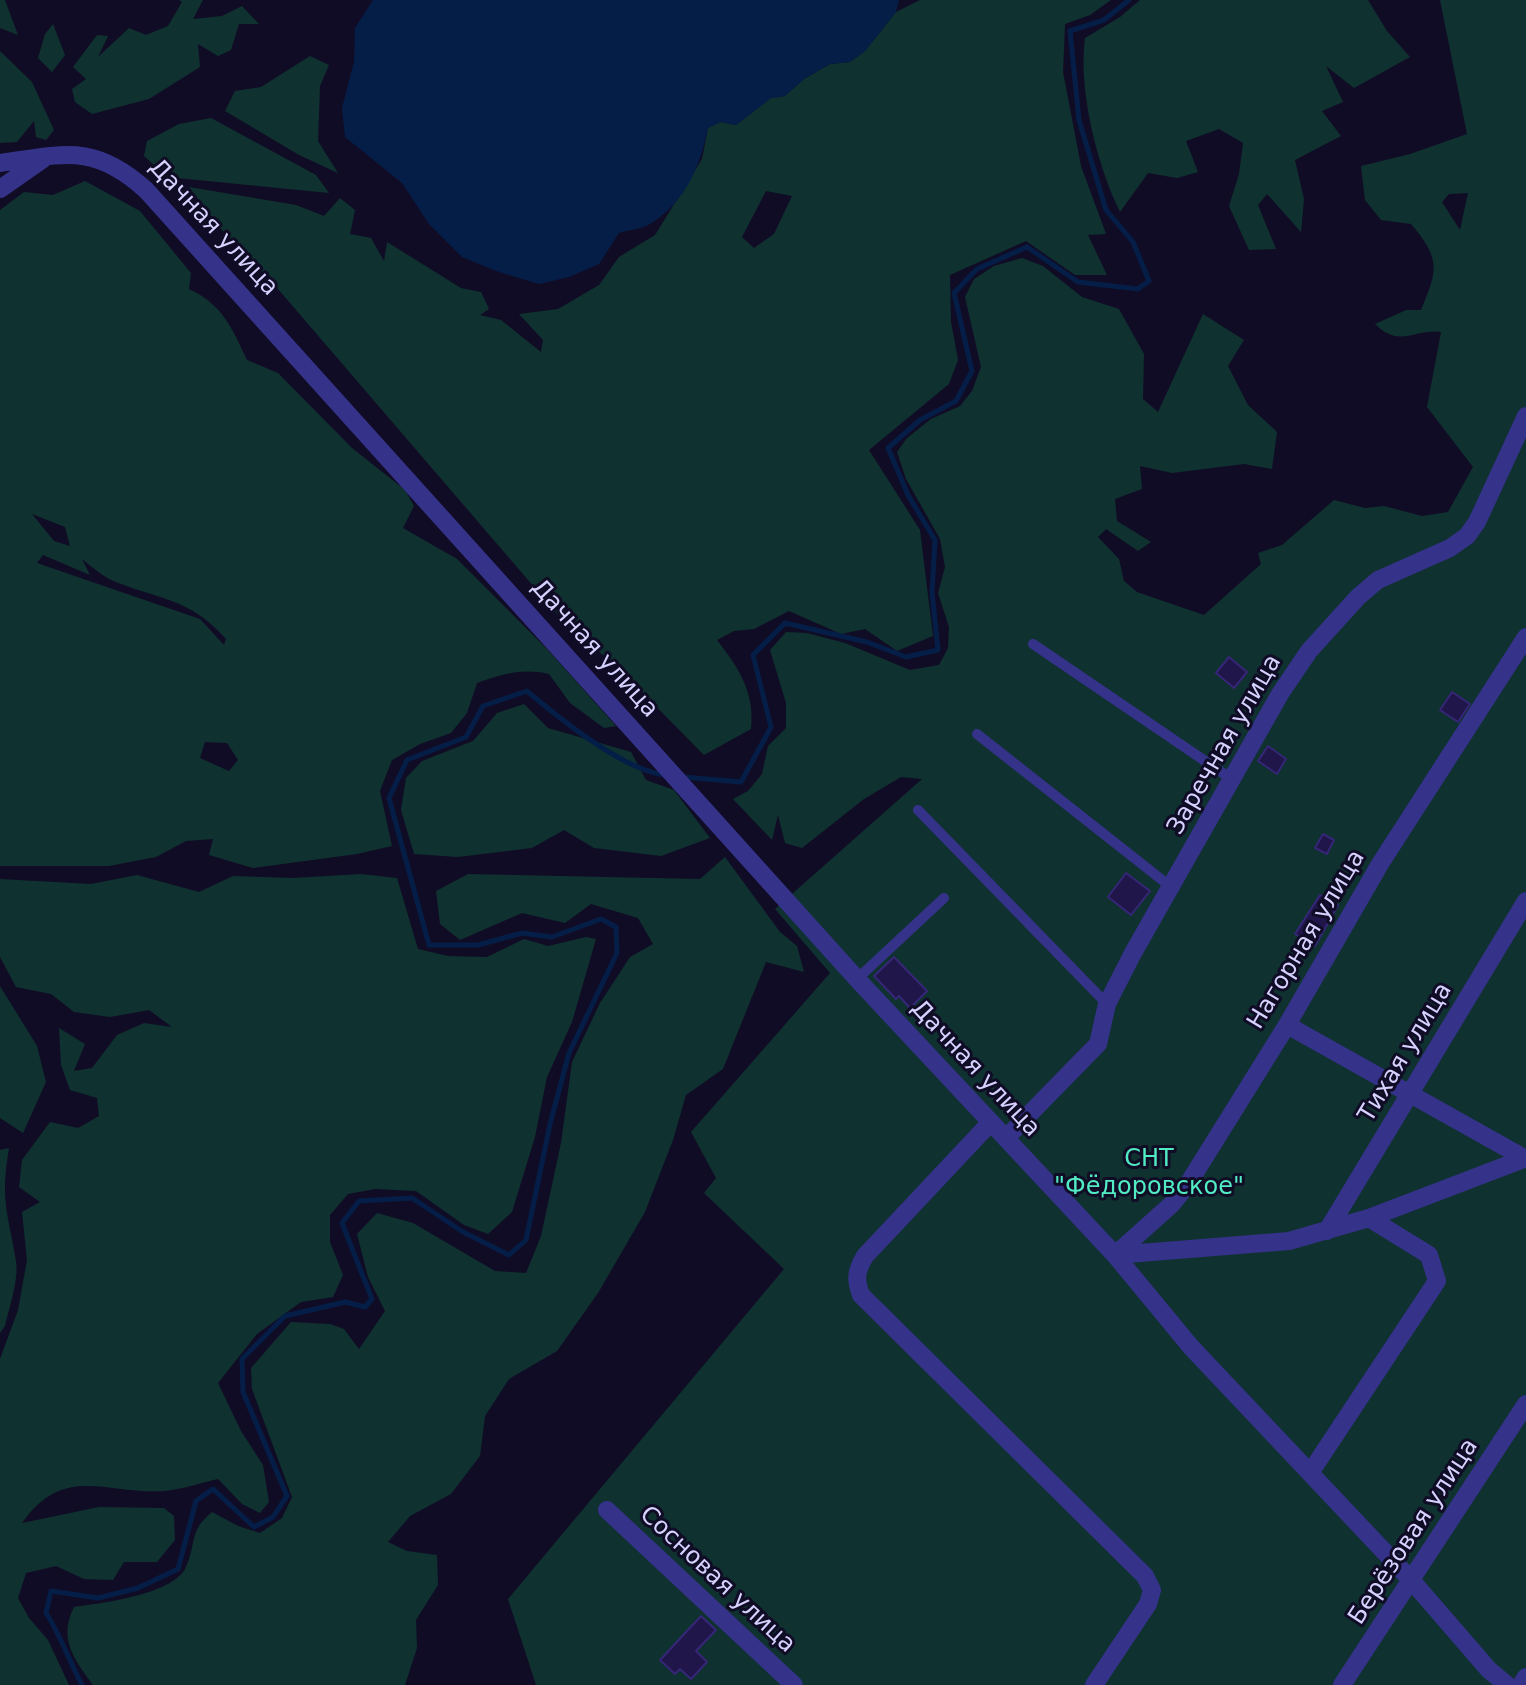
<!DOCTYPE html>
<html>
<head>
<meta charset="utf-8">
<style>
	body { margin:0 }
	canvas { display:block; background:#100c26 }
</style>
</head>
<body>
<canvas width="1526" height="1685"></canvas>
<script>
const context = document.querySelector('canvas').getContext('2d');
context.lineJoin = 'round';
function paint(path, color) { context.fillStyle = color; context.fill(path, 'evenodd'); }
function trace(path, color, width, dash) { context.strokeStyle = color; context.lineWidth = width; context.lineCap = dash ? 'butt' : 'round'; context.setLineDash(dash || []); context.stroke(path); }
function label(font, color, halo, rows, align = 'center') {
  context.font = font + ' "DejaVu Sans",sans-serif'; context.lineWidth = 6; context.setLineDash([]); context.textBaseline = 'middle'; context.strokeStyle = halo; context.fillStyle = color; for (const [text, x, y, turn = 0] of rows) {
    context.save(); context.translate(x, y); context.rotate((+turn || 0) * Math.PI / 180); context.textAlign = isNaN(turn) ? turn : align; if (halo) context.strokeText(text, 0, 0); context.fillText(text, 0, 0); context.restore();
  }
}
const green = new Path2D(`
	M0 0H5L18 35 0 28Z
	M179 0H203L193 19 222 16 242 6 259 24H239L231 50 218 56 198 44 200 67 149 99 92 114 75 102 72 89 86 79 73 67 97 35 108 36 98 57 129 28 146 35 168 26 182 2Z
	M920 0H1111L1090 15 1065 24 1063 72 1081 166 1106 234 1088 235 1107 275H1075L1026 241 950 275 951 322 958 360 949 384 869 450 920 530 933 636 897 651 865 629 841 634 789 611 754 629 734 631 717 640C739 668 755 693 751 729L704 755 613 663 571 630 278 289 219 227 189 187 296 205 324 216 340 198 355 210 350 234 371 238 384 261 387 242 461 288 481 292 489 309 480 315 501 320 541 352 543 340 519 314 558 309 599 285 619 257 655 235 702 159 708 128 721 122 736 125 771 98 785 96 804 79 830 64 850 62 865 51 896 12ZM766 191 792 196 774 234 754 248 742 237Z
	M1140 0H1368L1387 31 1410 57 1354 88 1326 66 1343 102 1322 111 1341 136 1295 160 1304 199 1301 232 1267 194 1258 205 1276 249 1249 250 1229 206 1239 174 1243 143 1219 129 1186 141 1198 172 1177 178 1148 173 1120 212C1097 165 1078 90 1085 38L1120 17Z
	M1440 0H1526V1685H536L508 1599 784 1269 704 1193 716 1178 691 1132 830 973 775 909 922 779 901 777 864 799 802 848 785 843 778 815 772 840 733 799 748 791 762 774 768 746 786 728V703L770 650 786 632 807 633 845 643 910 670 939 665 948 648 949 627 938 593 945 567 940 539 906 479 897 452 907 438 931 419 960 406 972 391 981 367 965 297 974 279 994 266 1022 258 1043 266 1082 297 1119 309 1144 354 1143 399 1158 412 1203 314 1244 340 1228 366 1248 405 1277 432 1272 469 1244 464 1172 473 1140 466 1142 489 1115 499 1117 521 1151 542 1138 551 1106 529 1098 537 1119 559 1124 581 1137 592 1204 615 1261 564 1258 553 1282 545 1334 500 1365 508 1384 506 1422 516 1448 512 1473 467 1427 407 1441 332C1415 328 1400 349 1375 324L1406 310H1421C1438 270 1441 259 1411 224L1381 220 1365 200 1361 166 1410 154 1467 134ZM1468 193 1460 230 1442 202 1449 194Z
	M53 24 65 55 52 72 38 58 45 34Z
	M0 51 32 82 54 130 46 140 36 137 34 121 17 142 0 143Z
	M310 56 329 65 320 86 318 141 338 173 299 155 225 111 235 91 261 87Z
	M211 118 316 175 329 193 167 177 144 156 147 141 179 124Z
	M85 181 140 211 191 273 189 289C222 304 232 328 247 360L278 373 352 448 405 490 414 506 403 528 457 559 548 650 616 726 604 728 570 703 549 674C522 668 502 674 477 683L467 713 451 733 420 744 392 760 380 791 392 846 357 854 253 868 209 855 213 839 186 841 156 857 109 866H0V210L24 192 53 195ZM32 514 65 527 70 546 54 541ZM43 555 90 575 82 559C91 566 100 574 109 579 157 600 188 596 226 639L224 645 200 619 37 563ZM205 742 227 743 238 760 229 771 200 758Z
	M524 704 548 728 631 752 646 780 674 790 710 838 661 856 594 848 564 830 532 848 458 857 414 854 401 810 406 778 422 761 473 741 497 713Z
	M725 857 780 932 797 946 804 972 766 962 723 1069 686 1095 673 1140 645 1212 598 1293 557 1351 509 1379 485 1416 480 1456 451 1494 410 1516 388 1542 407 1551 437 1555 438 1585 416 1620 417 1648 405 1685H93C74 1659 58 1639 74 1607 102 1603 170 1595 185 1569 197 1545 188 1531 212 1512L238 1526 260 1533 282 1518 292 1497 252 1389 251 1368 291 1322 330 1324 344 1329 359 1349 385 1311 368 1277 357 1234 377 1213 413 1223 495 1271 526 1273 541 1236 561 1143 572 1062 600 1003 630 957 653 944 638 918 591 904 565 923 522 913 460 940 440 924 436 891 468 874 700 879Z
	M361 874 397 878 418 949 448 956 487 957 524 939 548 946 586 937 596 939 572 1022 547 1077 535 1137 512 1212 488 1234 464 1225 416 1191 375 1189 348 1194 330 1215V1242L343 1275 333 1297 301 1302 257 1334 218 1383 241 1431 263 1465 269 1502 260 1513 242 1504 218 1479C201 1483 183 1489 165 1491 107 1495 64 1463 22 1523L99 1507 164 1508 174 1516 175 1540 157 1562H124L113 1580 84 1579 56 1566 26 1573 18 1598 29 1618 48 1640 69 1685H0V1359L18 1310 27 1260 22 1212 40 1202 19 1187 22 1160 50 1122 78 1128 99 1116 97 1098 70 1090 61 1065 59 1028 85 1044 74 1071 92 1068 117 1035 144 1023 172 1027 149 1010 110 1017 74 1012 51 994 16 987 0 957V879L91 884 137 875 199 892 233 876 293 878Z
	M0 986 37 1046 46 1082 23 1133 0 1118Z
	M9 1148C0 1201 8 1213 16 1261 19 1280 9 1308 5 1326L0 1333V1150Z`);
const water = new Path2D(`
	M373 0H899L896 12 865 51 850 62 830 64 804 79 785 96 771 98 736 125 721 122 708 128C700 166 686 202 650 224 642 229 628 230 619 233L599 264 569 277 539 284 496 271 462 257 429 224 402 183 345 137 342 108 354 62 355 28Z`);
const stream = new Path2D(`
	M683 777 741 782 771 727 753 655 785 623 867 642 906 657 938 650 932 592 935 540 908 495 888 448 920 420 956 401 972 371 954 293 977 269 1027 247 1078 282 1138 289 1149 281 1133 242 1106 210 1079 120 1070 31 1104 20 1129 0
	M82 1685C69 1661 61 1636 46 1613L51 1591 98 1598 138 1588 178 1569 196 1501 213 1489 254 1527 273 1517 287 1496 243 1392 242 1359 285 1316 345 1302 365 1307 372 1299 342 1223 359 1201 412 1198 463 1232 509 1255 526 1240 550 1124 569 1053 617 953 616 927 601 919 552 937 522 933 478 945H429L389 798 407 760 466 737 483 706 527 691C560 719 624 771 666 775`);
const building = new Path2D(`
	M1229 657 1247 672 1234 688 1216 673Z
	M1452 692 1470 704 1458 722 1440 710Z
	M1268 746 1286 759 1277 774 1258 761Z
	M1323 834 1334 840 1327 854 1315 848Z
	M1126 873 1150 891 1131 915 1108 897Z
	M1320 895 1338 905 1315 946 1295 934Z
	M894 957 927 991 910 1008 899 996 896 999 874 976Z
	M701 1616 716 1630 696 1651 707 1662 691 1679 680 1669 675 1674 660 1660Z`);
const service = new Path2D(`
	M1033 644 1233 780
	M977 734 1171 887
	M918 810 1107 1004
	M857 979 944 898`);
const minor = new Path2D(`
	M0 163C64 154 94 143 146 190L857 979 1115 1255 1191 1347 1412 1581 1489 1670 1507 1685
	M0 189 43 159
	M1287 1025 1526 1159
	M991 1122 865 1256C856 1271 855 1279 861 1295L1145 1576 1152 1590 1148 1604 1094 1685
	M1006 1138 1098 1044 1107 1004 1133 953 1280 694 1309 651 1358 597 1378 580 1450 548 1467 536 1477 522 1526 416
	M1327 1231 1526 901
	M1115 1255 1172 1204 1188 1184 1287 1025 1380 864 1526 637
	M1115 1255 1289 1241 1369 1218 1526 1158
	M1310 1473 1437 1281 1429 1255 1369 1218
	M607 1510 794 1685
	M1342 1685 1526 1404
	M1521 1685 1526 1677`);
const streetNames = [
	["Дачная улица",213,228,47],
	["Дачная улица",594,649,48],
	["Заречная улица",1225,745,-60],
	["Нагорная улица",1307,940,-59],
	["Тихая улица",1406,1053,-59],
	["Дачная улица",975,1069,47],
	["Берёзовая улица",1414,1532,-57],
	["Сосновая улица",717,1580,43]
];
const parkNames = [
	["СНТ",1149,1160],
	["\"Фёдоровское\"",1149,1188]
];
paint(green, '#0f312f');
paint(water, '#051e47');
trace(stream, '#051e47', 5);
paint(building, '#201649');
trace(building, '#352678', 2);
trace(service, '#35328a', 10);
trace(minor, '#35328a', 18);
label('24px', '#d6d2ff', '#100c26', streetNames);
label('24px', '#51ecc3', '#100c26', parkNames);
</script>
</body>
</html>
